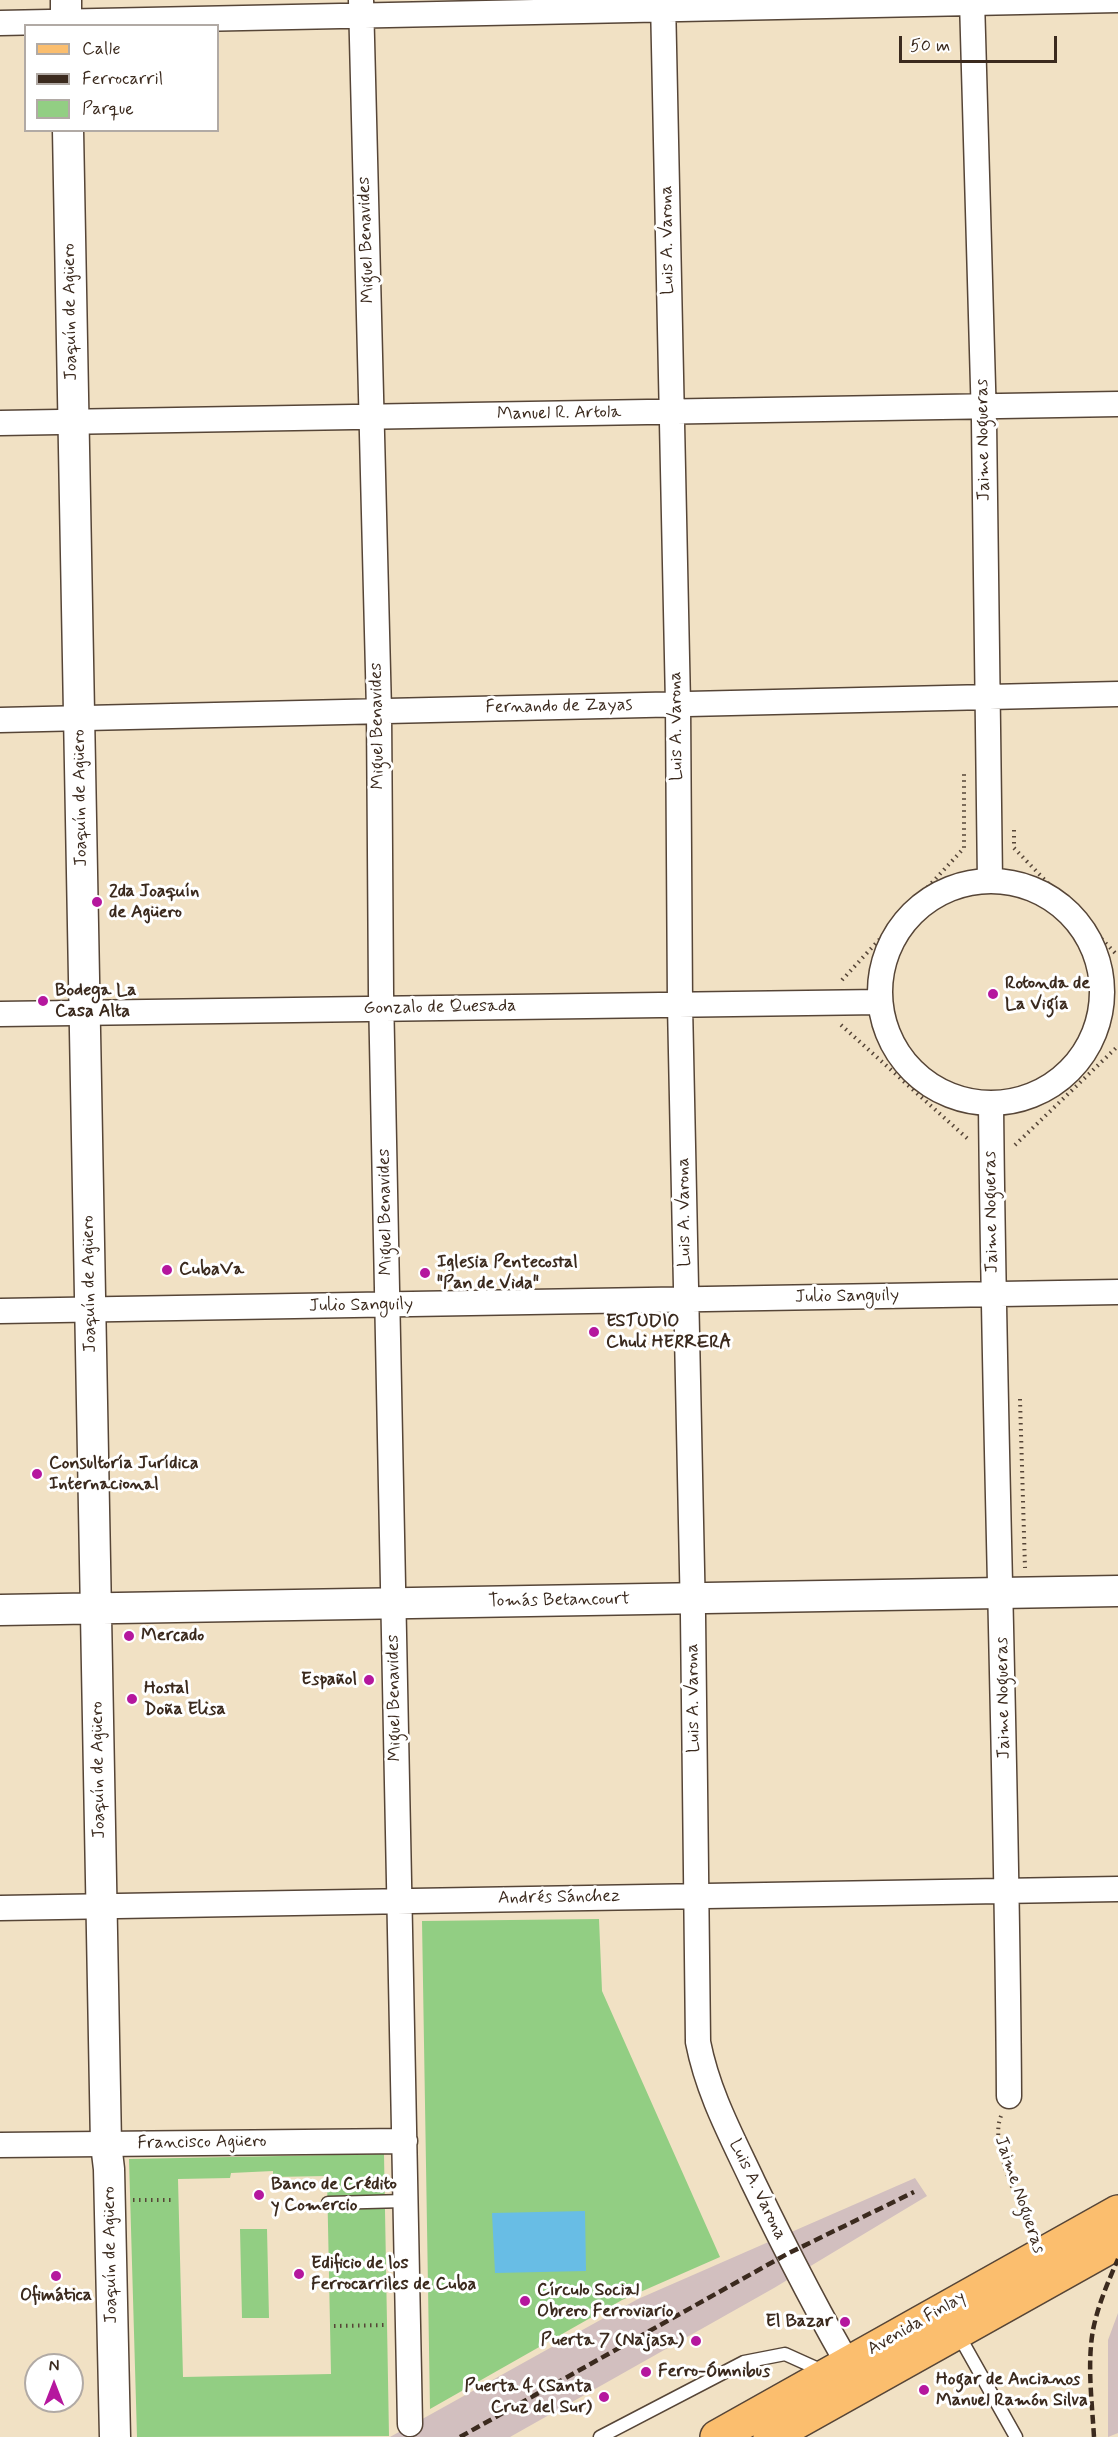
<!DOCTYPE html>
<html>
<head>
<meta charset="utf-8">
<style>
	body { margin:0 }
	#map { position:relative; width:1118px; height:2437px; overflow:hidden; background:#f1e1c4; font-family:Mynerve,sans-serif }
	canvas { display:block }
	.legend { position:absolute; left:24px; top:24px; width:195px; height:108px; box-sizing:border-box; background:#fff; border:2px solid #b1aaa5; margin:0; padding:8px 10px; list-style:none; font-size:18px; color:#3b2a1e }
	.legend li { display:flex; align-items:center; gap:12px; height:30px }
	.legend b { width:30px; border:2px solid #b1aaa5 }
	.north { position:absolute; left:24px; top:2353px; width:60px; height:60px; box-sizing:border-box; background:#fff; border:2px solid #b1aaa5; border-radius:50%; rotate:0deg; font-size:16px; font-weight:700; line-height:24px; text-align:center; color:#3b2a1e }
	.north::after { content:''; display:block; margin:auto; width:21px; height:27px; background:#b5179e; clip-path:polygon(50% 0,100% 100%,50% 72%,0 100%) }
	.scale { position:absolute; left:899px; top:36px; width:158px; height:27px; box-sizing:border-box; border:3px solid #3b2a1e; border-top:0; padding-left:8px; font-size:18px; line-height:21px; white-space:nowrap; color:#3b2a1e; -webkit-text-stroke:4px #fff; paint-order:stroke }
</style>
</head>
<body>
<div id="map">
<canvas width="1118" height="2437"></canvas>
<ul class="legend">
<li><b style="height:8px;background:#fbbe6e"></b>Calle</li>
<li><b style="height:8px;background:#3b2a1e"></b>Ferrocarril</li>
<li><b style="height:16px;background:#92ce83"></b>Parque</li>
</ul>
<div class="north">N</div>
<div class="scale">50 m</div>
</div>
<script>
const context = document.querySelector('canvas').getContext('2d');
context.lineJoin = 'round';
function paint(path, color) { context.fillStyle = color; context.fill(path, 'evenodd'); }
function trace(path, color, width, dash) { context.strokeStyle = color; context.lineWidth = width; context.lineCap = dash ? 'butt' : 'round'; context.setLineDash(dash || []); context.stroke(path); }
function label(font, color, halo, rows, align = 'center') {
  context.font = font + ' Mynerve,sans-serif'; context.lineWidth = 6; context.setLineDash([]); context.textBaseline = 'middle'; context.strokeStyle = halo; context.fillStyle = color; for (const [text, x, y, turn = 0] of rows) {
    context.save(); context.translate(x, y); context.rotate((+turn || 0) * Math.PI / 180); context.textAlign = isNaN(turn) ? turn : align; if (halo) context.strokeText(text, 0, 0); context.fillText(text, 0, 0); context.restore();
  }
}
const industrial = new Path2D(`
	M915 2178 927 2196 774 2288 510 2437H390L638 2299Z
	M1118 2313V2433L1108 2437V2340Z`);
const green = new Path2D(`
	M599 1919 602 1991 720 2257 622 2300 430 2409 422 1921Z
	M384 2154 389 2436 137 2437 129 2159ZM273 2171V2177L327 2176 331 2374 183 2377 178 2179 230 2178 231 2173Z
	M240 2229H267L269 2318H242Z`);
const water = new Path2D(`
	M585 2211 586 2271 495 2273 492 2213Z`);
const path = new Path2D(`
	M1014 830V848L1118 956
	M842 980 964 848V774
	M841 1025 969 1140
	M1015 1145 1118 1046
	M1020 1399 1025 1568
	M1001 2116C989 2145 1019 2201 1030 2231
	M133 2200H174
	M334 2326 387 2325`);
const service = new Path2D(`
	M328 2203 405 2201
	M958 2334 1016 2437
	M600 2437 744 2362 785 2354 825 2372`);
const minor = new Path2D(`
	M361 0 379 711 381 993 410 2424
	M663 0 678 704 680 1005 693 1616 698 2042C708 2093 731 2135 753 2182 785 2248 818 2313 855 2376
	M972 0 984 421 990 881
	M0 23 1118 0
	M0 423 1118 404
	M0 720 1118 694
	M880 992a111 111 0 1 1 222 0a111 111 0 1 1-222 0Z
	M0 1014 880 1002
	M991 1103C994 1434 1007 1765 1009 2096
	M0 1311 1118 1292
	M0 1908 1118 1889
	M0 2145 405 2141`);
const tertiary = new Path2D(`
	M66 0V26
	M68 130 106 2144 109 2169 115 2437
	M0 1610 1118 1591`);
const primary = new Path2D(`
	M717 2437 1118 2212
	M770 2437 1118 2242`);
const rail = new Path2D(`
	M460 2437 787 2254 914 2192
	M1094 2437C1092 2402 1087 2364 1093 2330 1098 2305 1108 2282 1118 2259`);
const markers = [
	[97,902,6,"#b5179e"],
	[993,994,6,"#b5179e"],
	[43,1001,6,"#b5179e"],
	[167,1270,6,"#b5179e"],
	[425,1273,6,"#b5179e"],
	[594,1332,6,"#b5179e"],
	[37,1474,6,"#b5179e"],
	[129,1636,6,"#b5179e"],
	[369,1680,6,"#b5179e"],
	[132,1699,6,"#b5179e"],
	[259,2195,6,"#b5179e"],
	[299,2274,6,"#b5179e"],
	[56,2276,6,"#b5179e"],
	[525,2301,6,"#b5179e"],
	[845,2322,6,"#b5179e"],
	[696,2341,6,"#b5179e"],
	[646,2372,6,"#b5179e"],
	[924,2390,6,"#b5179e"],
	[604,2397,6,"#b5179e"]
];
const streetNames = [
	["Miguel Benavides",367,240,-92],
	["Luis A. Varona",668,240,-91],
	["Joaquín de Agüero",71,312,-91],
	["Manuel R. Artola",559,414,-1],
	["Jaime Nogueras",984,440,-91],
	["Fernando de Zayas",559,707,-1],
	["Miguel Benavides",378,726,-91],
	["Luis A. Varona",677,726,-91],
	["Joaquín de Agüero",81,798,-91],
	["Gonzalo de Quesada",440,1008,-1],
	["Miguel Benavides",386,1212,-91],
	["Luis A. Varona",685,1212,-91],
	["Jaime Nogueras",992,1212,-91],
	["Joaquín de Agüero",90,1284,-91],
	["Julio Sanguily",847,1297,-1],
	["Julio Sanguily",361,1306,-1],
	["Tomás Betancourt",559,1601,-1],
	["Miguel Benavides",395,1698,-91],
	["Luis A. Varona",694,1698,-91],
	["Jaime Nogueras",1004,1698,-91],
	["Joaquín de Agüero",99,1770,-91],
	["Andrés Sánchez",559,1898,-1],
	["Francisco Agüero",202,2143,-1],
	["Luis A. Varona",757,2190,64],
	["Jaime Nogueras",1019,2195,71],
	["Joaquín de Agüero",111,2255,-91],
	["Avenida Finlay",917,2324,-30]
];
const poiNames = [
	["2da Joaquín",109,892],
	["de Agüero",109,913],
	["Rotonda de",1005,984],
	["La Vigía",1005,1005],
	["Bodega La",55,991],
	["Casa Alta",55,1012],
	["Iglesia Pentecostal",437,1263],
	["\"Pan de Vida\"",437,1284],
	["CubaVa",179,1270],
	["ESTUDIO",606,1322],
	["Chuli HERRERA",606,1343],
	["Consultoría Jurídica",49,1464],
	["Internacional",49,1485],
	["Mercado",141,1636],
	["Español",357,1680,"right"],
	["Hostal",144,1689],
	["Doña Elisa",144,1710],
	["Banco de Crédito",271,2185],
	["y Comercio",271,2206],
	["Edificio de los",311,2264],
	["Ferrocarriles de Cuba",311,2285],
	["Círculo Social",537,2291],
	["Obrero Ferroviario",537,2312],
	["Ofimática",56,2296,"center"],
	["El Bazar",833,2322,"right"],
	["Puerta 7 (Najasa)",684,2341,"right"],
	["Ferro-Ómnibus",658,2372],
	["Hogar de Ancianos",936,2380],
	["Manuel Ramón Silva",936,2401],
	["Puerta 4 (Santa",592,2387,"right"],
	["Cruz del Sur)",592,2408,"right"]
];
paint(industrial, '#d2bfbf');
paint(green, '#92ce83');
paint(water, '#68bde5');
trace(service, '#564537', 15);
trace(minor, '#564537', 27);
trace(tertiary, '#564537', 33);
trace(primary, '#564537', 36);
trace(path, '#564537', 4, [1.5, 4.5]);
trace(service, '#fff', 12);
trace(minor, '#fff', 24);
trace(tertiary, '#fff', 30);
trace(primary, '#fbbe6e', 33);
trace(rail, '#3b2a1e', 4.5, [9, 4.5]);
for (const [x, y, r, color] of markers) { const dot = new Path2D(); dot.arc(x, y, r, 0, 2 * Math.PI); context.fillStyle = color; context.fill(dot); trace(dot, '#fff', 2); }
label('18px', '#3b2a1e', '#fff', streetNames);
label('bold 18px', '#3b2a1e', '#fff', poiNames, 'left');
</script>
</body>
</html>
